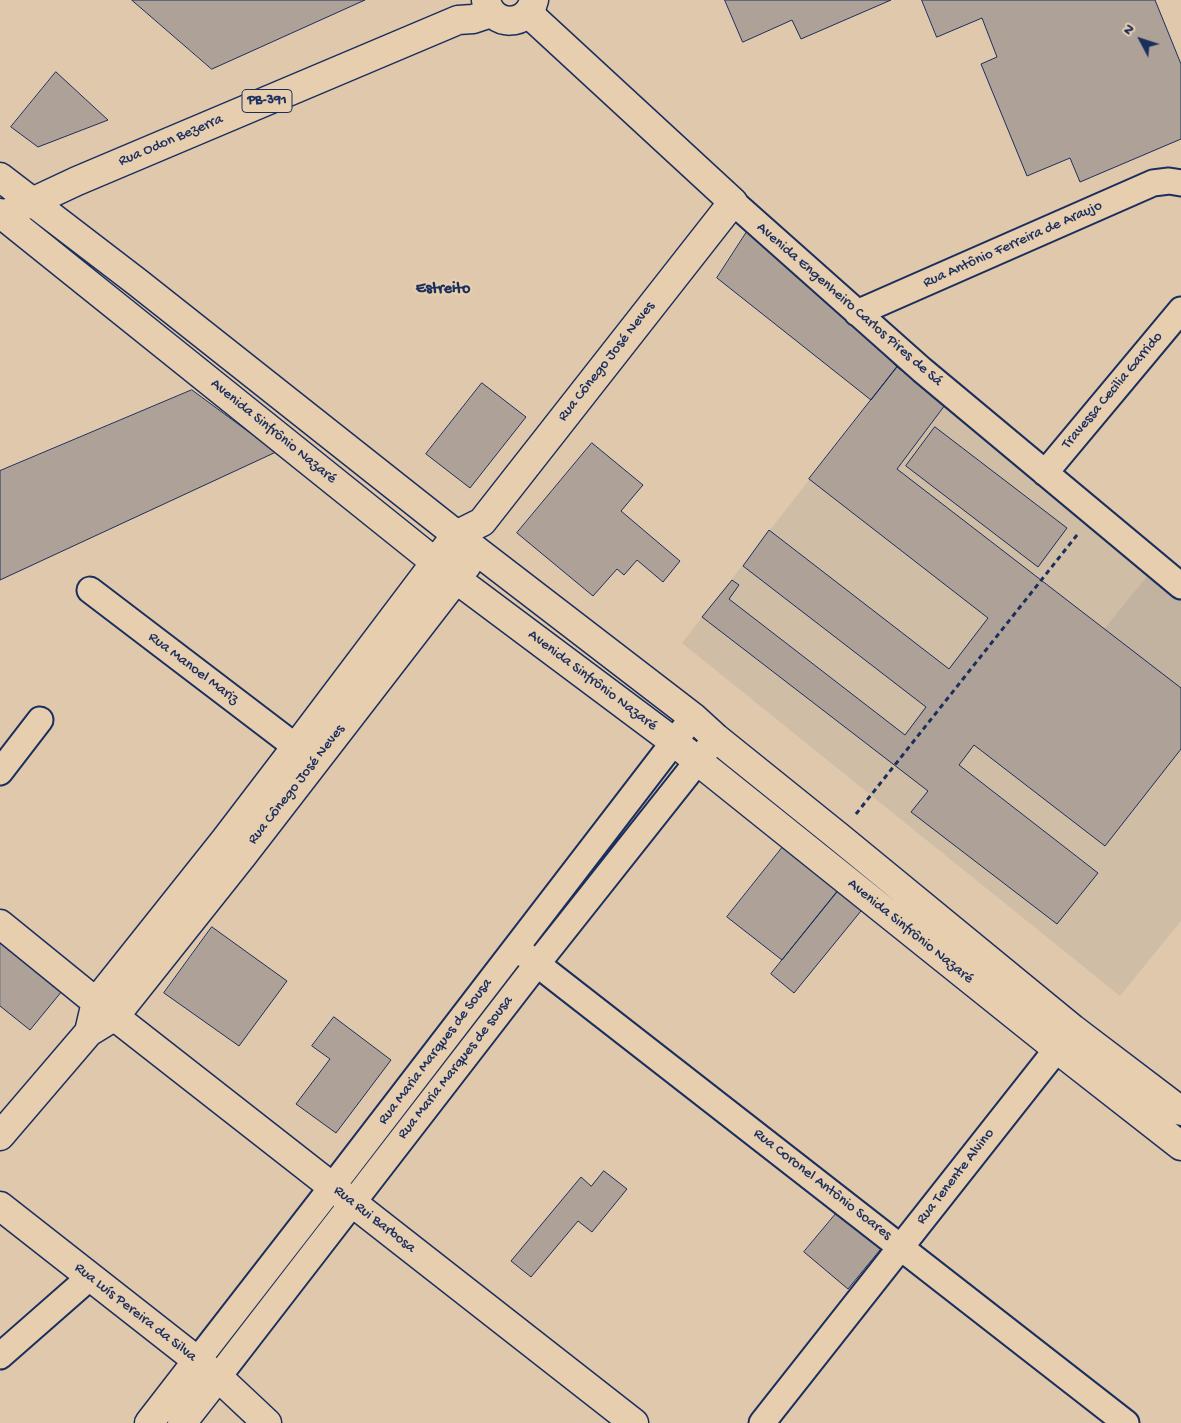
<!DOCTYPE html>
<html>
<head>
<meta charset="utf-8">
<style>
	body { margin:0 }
	#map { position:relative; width:1181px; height:1423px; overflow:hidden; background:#dfc8ac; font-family:"Gochi Hand",sans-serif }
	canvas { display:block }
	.north { position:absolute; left:1116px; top:15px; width:50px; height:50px; -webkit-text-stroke:4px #e7ceaf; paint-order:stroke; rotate:310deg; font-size:14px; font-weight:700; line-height:20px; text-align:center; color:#1b2f5e }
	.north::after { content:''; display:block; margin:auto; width:18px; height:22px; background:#1b2f5e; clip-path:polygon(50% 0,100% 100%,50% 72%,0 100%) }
</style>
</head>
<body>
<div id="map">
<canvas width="1181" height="1423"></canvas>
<div class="north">N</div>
</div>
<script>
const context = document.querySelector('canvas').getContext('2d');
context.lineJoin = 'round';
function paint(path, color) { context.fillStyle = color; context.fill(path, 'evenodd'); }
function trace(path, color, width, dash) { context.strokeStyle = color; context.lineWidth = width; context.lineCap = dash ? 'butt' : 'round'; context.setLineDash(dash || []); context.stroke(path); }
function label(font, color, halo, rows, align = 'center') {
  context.font = font + ' "Gochi Hand",sans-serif'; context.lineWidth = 5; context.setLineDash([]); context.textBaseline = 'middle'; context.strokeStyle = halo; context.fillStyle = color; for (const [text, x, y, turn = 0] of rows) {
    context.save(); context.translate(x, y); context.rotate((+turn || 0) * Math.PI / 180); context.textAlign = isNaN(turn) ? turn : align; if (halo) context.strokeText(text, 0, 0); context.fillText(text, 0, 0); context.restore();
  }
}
const built = new Path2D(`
	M897 367 1181 595V921L1120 996 682 643Z`);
const green = new Path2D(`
	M1150 573 1181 598V694L1104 629Z`);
const building = new Path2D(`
	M132 0H365L212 69Z
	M725 0H891L801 39 792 20 743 42Z
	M922 0H1155L1181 64V139L1080 182 1070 158 1027 176 981 64 997 57 982 18 937 37Z
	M56 72 108 120 38 147 11 127Z
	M752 224 897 367 871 400 717 278Z
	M897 367 945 405 897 469 1181 688V749L1105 846 974 745 959 765 1098 873 1057 924 911 812 928 791 702 617 732 580 739 585 729 599 905 735 926 707 743 566 769 530 949 669 988 618 809 479Z
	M482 383 526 417 470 488 426 454Z
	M192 390 276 452 0 580V471Z
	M935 427 1067 528 1038 567 906 466Z
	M592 443 643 485 621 511 680 561 663 582 637 560 624 575 617 569 593 596 517 533Z
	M786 843 841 887 782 960 727 917Z
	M841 887 865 906 794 993 771 974Z
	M212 927 287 981 239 1046 164 993Z
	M0 941 62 991 30 1030 0 1006Z
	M334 1017 391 1060 336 1133 296 1104 330 1059 312 1046Z
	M604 1171 627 1189 592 1232 578 1221 531 1277 511 1261 581 1177 591 1186Z
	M845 1203 889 1239 848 1289 804 1252Z`);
const path = new Path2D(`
	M856 814 1077 535`);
const street = new Path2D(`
	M733 202 922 370 1181 586
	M857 313 1153 183 1169 181 1181 183
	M1045 473 1181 310
	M90 590 296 747
	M0 772 40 720
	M523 953 1126 1423
	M0 1356 90 1277
	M197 1361 332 1187 693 717
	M218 1377 537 964 716 738
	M762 1423 1057 1049`);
const secondary = new Path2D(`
	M0 177 137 282 477 551 693 717 716 738 839 837 1073 1029 1181 1111
	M0 213 456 579 674 742 1057 1049 1181 1146
	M0 924 96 1002 634 1423
	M89 1032 96 1002 225 840 296 747 456 535 482 522 733 202 528 13
	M0 1136 89 1032 115 1016 243 855 467 565
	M0 1206 218 1377 267 1423
	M149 1423 197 1361
	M182 1423 218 1377`);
const primary = new Path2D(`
	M486 0C492 28 528 27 534 0
	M0 217 77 181 458 20 473 19 491 13`);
const shields = [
	[267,101,50]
];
const shieldNames = [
	["PB-391",267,101]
];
const streetNames = [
	["Rua Odon Bezerra",171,141,-23],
	["Rua Antônio Ferreira de Araujo",1013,245,-24],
	["Avenida Engenheiro Carlos Pires de Sá",849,305,41],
	["Rua Cônego José Neves",607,362,-52],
	["Travessa Cecilia Garrido",1113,391,-50],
	["Avenida Sinfrônio Nazaré",273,432,39],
	["Rua Manoel Mariz",193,669,37],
	["Avenida Sinfrônio Nazaré",592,681,37],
	["Rua Cônego José Neves",297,785,-52],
	["Avenida Sinfrônio Nazaré",910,932,39],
	["Rua Maria Marques de Sousa",436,1052,-53],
	["Rua Maria Marques de sousa",456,1068,-52],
	["Rua Tenente Alvino",956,1177,-52],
	["Rua Coronel Antônio Soares",822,1185,38],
	["Rua Rui Barbosa",374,1220,38],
	["Rua Luís Pereira da Silva",135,1313,38]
];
const neighbourhoodNames = [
	["Estreito",443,290]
];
paint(built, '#d0bda6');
paint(green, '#c2b2a0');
paint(building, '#aea298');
trace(building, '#1b2f5e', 1);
trace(street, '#1b2f5e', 29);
trace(secondary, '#1b2f5e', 31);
trace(primary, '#1b2f5e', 31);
trace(path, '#1b2f5e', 3, [5, 4]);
trace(street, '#e7ceaf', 25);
trace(secondary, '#e7ceaf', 28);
trace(primary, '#e7ceaf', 28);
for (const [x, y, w] of shields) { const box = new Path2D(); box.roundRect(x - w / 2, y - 11.5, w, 23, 4); context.fillStyle = '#e7ceaf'; context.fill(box); trace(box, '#1b2f5e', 1); }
label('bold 14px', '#1b2f5e', null, shieldNames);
label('15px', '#1b2f5e', '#e7ceaf', streetNames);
label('bold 16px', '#1b2f5e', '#e7ceaf', neighbourhoodNames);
</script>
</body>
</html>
